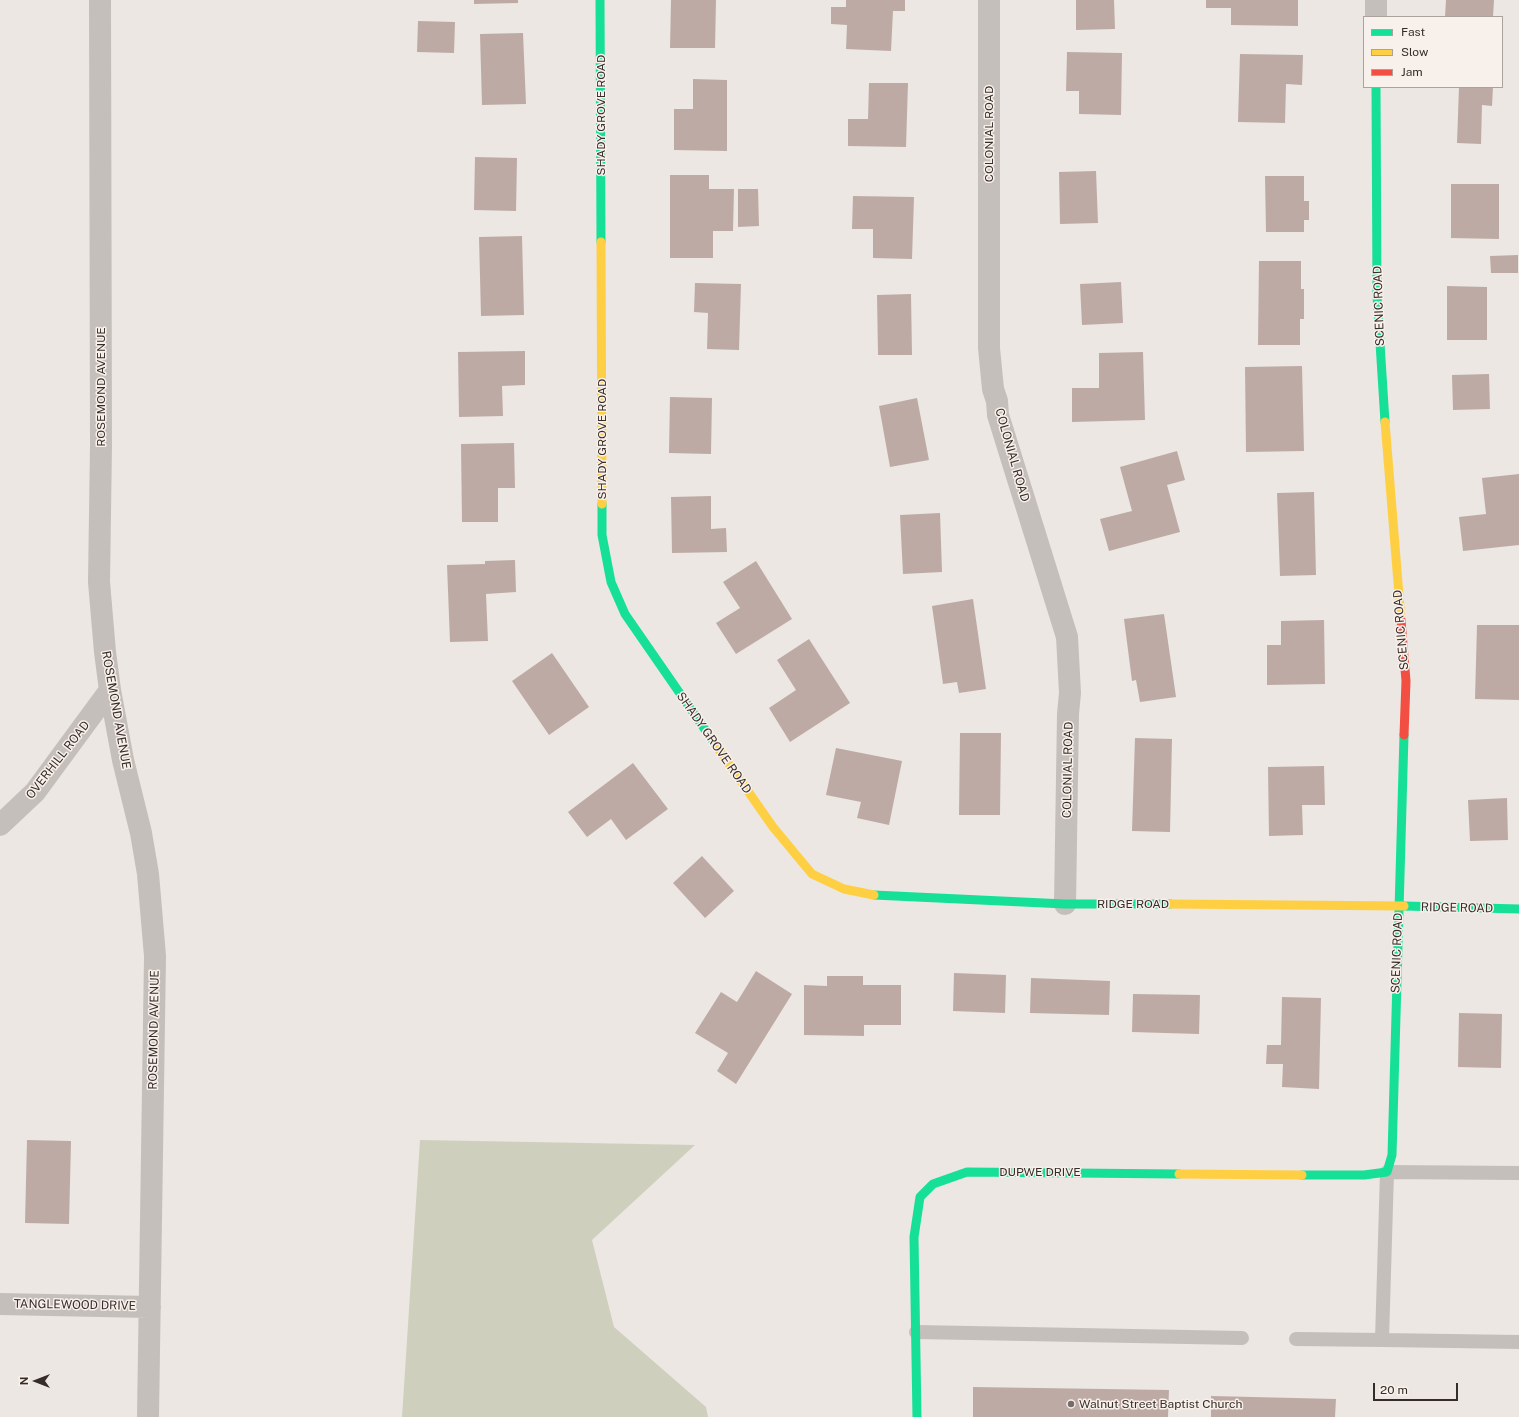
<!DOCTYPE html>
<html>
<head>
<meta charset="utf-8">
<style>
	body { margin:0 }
	#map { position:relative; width:1519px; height:1417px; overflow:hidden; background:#ece7e2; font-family:"Public Sans",sans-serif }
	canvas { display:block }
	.legend { position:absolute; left:1363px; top:16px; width:140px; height:72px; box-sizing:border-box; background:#f8f0ea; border:1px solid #aaa29d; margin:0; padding:5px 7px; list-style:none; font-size:12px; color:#362c29 }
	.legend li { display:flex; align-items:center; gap:8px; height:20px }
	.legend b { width:20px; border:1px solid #aaa29d }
	.north { position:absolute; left:16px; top:1361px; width:40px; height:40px; -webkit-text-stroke:3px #f8f0ea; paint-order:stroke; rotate:270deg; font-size:11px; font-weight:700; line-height:16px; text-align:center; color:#362c29 }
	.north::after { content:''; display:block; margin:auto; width:14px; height:18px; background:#362c29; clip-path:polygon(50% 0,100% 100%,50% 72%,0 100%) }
	.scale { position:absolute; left:1373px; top:1383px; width:85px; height:18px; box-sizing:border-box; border:2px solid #362c29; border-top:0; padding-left:5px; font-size:12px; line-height:14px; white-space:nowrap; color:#362c29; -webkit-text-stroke:3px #f8f0ea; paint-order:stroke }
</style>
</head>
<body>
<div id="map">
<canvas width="1519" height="1417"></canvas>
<ul class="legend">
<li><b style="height:5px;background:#16e098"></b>Fast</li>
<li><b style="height:5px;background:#ffcf43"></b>Slow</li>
<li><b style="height:5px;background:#f24e42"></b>Jam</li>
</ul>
<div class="north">N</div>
<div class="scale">20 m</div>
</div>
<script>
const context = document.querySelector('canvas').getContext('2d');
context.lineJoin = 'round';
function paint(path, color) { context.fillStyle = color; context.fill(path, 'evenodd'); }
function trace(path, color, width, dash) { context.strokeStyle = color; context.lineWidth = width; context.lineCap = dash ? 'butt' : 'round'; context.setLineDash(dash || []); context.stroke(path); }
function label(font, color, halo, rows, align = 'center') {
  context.font = font + ' "Public Sans",sans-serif'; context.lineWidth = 3; context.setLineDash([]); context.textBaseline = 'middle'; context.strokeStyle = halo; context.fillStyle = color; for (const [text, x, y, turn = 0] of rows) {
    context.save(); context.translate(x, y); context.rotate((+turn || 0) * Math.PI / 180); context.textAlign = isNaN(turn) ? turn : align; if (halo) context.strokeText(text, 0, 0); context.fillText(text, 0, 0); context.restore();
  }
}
const green = new Path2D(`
	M420 1140 695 1145 592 1240 614 1327 706 1407 708 1417H402Z`);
const building = new Path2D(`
	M474 0H518V3L474 4Z
	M671 0H716L715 48H670Z
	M846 0H905V11H893L891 51 846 49 847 25 831 24V7H846Z
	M1076 0H1114L1115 29 1076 30Z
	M1206 0H1298V26L1231 25V8H1206Z
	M1446 0H1494L1493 17H1445Z
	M418 21 455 22 454 53 417 52Z
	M523 33 526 104 482 105 480 34Z
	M1067 52 1122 53 1121 115 1079 114V91H1066Z
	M1240 54 1303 55 1302 85 1286 84 1285 123 1238 122Z
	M693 79 727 80V151L674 150V109H693Z
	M869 83H908L906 147 848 146V119H868Z
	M1459 87H1493L1492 106 1482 105 1481 144 1457 143Z
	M475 157 517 158 516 211 474 210Z
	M1096 171 1098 223 1060 224 1059 172Z
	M670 175H709V189H734L733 231H713V258H670Z
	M1265 176H1304V201H1309V220H1304V232H1266Z
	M1451 184H1499V239L1451 238Z
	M738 189H758L759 226 738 227Z
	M853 196 914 197 912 259 873 258V229H852Z
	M522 236 524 315 481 316 479 237Z
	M1518 255V273H1491L1490 256Z
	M1259 261H1301V289H1304V319H1300V345H1258Z
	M1121 282 1123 323 1082 325 1080 284Z
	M695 283 741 284 739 350 707 349 708 313 694 312Z
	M1447 286 1487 287V340H1447Z
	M911 294 912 355H878L877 295Z
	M525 351V385L502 386 503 416 459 417 458 352Z
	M1143 352 1145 420 1072 422V388H1099V353Z
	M1302 366 1304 451 1246 452 1245 367Z
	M1489 374 1490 409 1453 410 1452 375Z
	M670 397 712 398 711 454 669 453Z
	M917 398 929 460 890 467 879 406Z
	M514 443 515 488H498V522H462L461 444Z
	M1177 451 1185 480 1167 485 1180 532 1109 551 1100 519 1132 511 1120 467Z
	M1519 474V545L1463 551 1459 517 1486 514 1482 478Z
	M1314 492 1316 575 1280 576 1277 493Z
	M711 496V529L726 528 727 552 672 553 671 497Z
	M940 513 942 572 903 574 900 515Z
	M515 560 516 592 486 594 488 641 450 642 447 565 485 564V561Z
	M756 561 792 619 736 654 716 623 740 608 723 582Z
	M973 599 986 689 959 693 957 682 943 684 932 606Z
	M1164 614 1176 697 1140 702 1136 680 1132 681 1124 619Z
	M1324 620 1325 684 1267 685V645H1281V621Z
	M1477 625H1519V700L1475 699Z
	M809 639 850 703 790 742 769 708 796 690 777 660Z
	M552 653 589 707 549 735 512 681Z
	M960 733H1001L1000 815H959Z
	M1135 738 1172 739 1170 832 1132 831Z
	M836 748 902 761 889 825 857 818 861 802 826 795Z
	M633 763 668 809 626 840 611 819 587 837 568 812Z
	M1324 766 1325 805H1302L1303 835 1269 836 1268 767Z
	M1507 798 1508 840 1470 841 1468 800Z
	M702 856 734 891 705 918 673 883Z
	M756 971 792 994 736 1084 717 1071 728 1053 695 1033 721 992 737 1002Z
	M954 973 1006 975 1005 1013 953 1011Z
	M827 976H863V985H901V1025H864V1036L804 1035V985L827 986Z
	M1031 978 1110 981 1109 1015 1030 1013Z
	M1133 994 1200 995 1199 1034 1132 1032Z
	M1282 997 1321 998 1319 1089 1282 1087 1283 1064H1266L1267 1045H1281Z
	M1459 1013 1502 1014 1501 1068 1458 1067Z
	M27 1140 71 1141 69 1224 25 1223Z
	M973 1387 1169 1390 1168 1417H973Z
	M1211 1396 1336 1399 1335 1417H1211Z`);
const lane = new Path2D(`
	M916 1332 1242 1338
	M1296 1339 1382 1340 1387 1172 1519 1173
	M1382 1340 1519 1342`);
const street = new Path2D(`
	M100 0 101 445 99 582 105 652 110 690 123 760 141 833 148 874 155 956 148 1417
	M989 0V348L993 389 997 401 998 415 1067 637 1070 693 1068 714 1065 904
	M1376 0V17
	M0 825 35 792 110 690
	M0 1304 150 1307`);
const fast = new Path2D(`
	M600 0 601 242
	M1376 87 1377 296 1385 422
	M602 504V535L611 582 625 614 717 747
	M874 895 1065 904H1170
	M1404 906 1519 909
	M1302 1175H1364L1387 1172 1392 1155 1404 735
	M917 1417 914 1237 920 1197 933 1184 967 1172 1179 1174`);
const slow = new Path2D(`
	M601 242 602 504
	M1385 422 1401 620
	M717 747 773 827 812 874 844 889 874 895
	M1170 904 1404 906
	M1179 1174 1302 1175`);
const jam = new Path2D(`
	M1401 620 1406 681 1404 735`);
const markers = [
	[1071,1404,4,"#766d6a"]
];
const streetNames = [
	["SHADY GROVE ROAD",601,115,-90],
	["COLONIAL ROAD",989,134,-90],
	["SCENIC ROAD",1379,306,-92],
	["ROSEMOND AVENUE",101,387,-90],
	["SHADY GROVE ROAD",602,439,-90],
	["COLONIAL ROAD",1012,455,74],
	["SCENIC ROAD",1401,630,-95],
	["ROSEMOND AVENUE",116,710,80],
	["SHADY GROVE ROAD",714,743,55],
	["OVERHILL ROAD",58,760,-52],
	["COLONIAL ROAD",1068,770,-89],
	["RIDGE ROAD",1133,904],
	["RIDGE ROAD",1457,908,1],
	["SCENIC ROAD",1397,953,-88],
	["ROSEMOND AVENUE",154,1030,-89],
	["DUPWE DRIVE",1040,1172],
	["TANGLEWOOD DRIVE",75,1305,1]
];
const poiNames = [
	["Walnut Street Baptist Church",1079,1404]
];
paint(green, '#ced0bd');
paint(building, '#beaaa5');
trace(lane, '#c5bfbb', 14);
trace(street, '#c5bfbb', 22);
trace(fast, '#16e098', 9);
trace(slow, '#ffcf43', 9);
trace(jam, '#f24e42', 9);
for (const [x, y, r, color] of markers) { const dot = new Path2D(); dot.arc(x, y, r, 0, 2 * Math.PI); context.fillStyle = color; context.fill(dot); trace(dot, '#f8f0ea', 1.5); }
label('12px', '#362c29', '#f8f0ea', streetNames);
label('12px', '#362c29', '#f8f0ea', poiNames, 'left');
</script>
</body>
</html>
